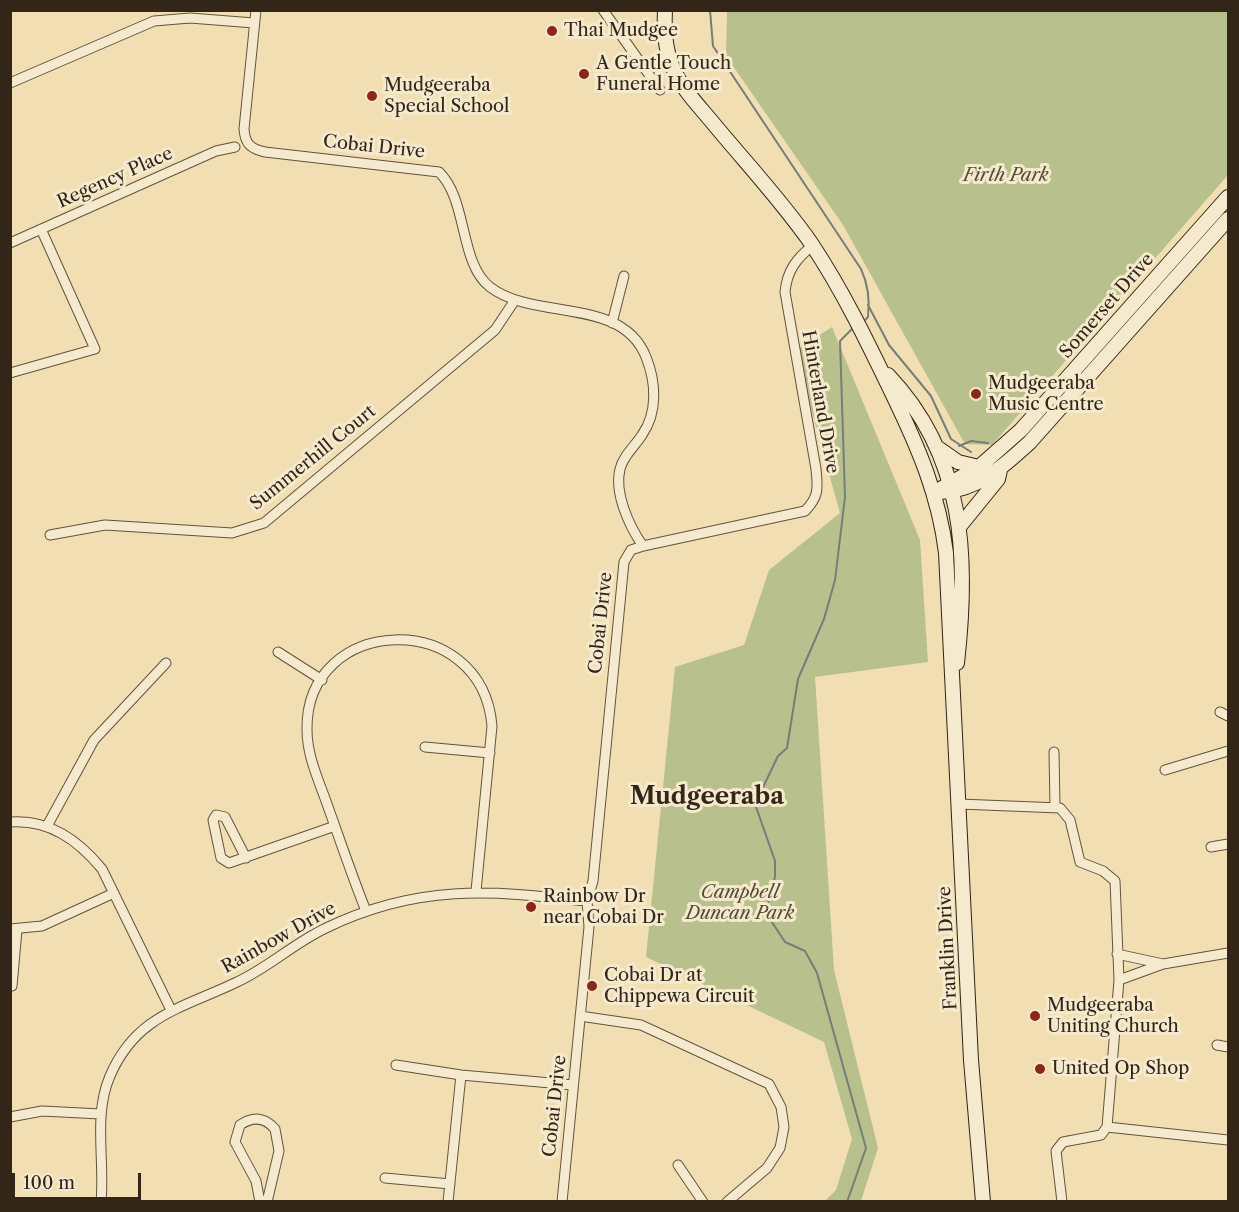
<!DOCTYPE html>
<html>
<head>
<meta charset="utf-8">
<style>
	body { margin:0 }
	#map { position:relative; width:1239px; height:1212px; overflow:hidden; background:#f1deb3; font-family:"Libre Caslon Text",serif }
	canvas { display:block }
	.frame { position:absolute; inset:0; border:12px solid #332517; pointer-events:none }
	.scale { position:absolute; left:12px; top:1173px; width:129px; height:27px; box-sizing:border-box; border:3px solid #332517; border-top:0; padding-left:8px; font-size:18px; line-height:21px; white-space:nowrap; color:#332517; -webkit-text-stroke:4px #f6eace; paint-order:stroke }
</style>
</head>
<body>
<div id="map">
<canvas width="1239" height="1212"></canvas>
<div class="frame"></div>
<div class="scale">100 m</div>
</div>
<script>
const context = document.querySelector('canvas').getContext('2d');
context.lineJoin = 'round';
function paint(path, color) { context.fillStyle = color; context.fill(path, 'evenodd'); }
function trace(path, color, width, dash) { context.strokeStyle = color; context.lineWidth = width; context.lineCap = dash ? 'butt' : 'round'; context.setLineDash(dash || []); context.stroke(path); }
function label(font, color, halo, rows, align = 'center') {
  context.font = font + ' "Libre Caslon Text",serif'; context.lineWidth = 6; context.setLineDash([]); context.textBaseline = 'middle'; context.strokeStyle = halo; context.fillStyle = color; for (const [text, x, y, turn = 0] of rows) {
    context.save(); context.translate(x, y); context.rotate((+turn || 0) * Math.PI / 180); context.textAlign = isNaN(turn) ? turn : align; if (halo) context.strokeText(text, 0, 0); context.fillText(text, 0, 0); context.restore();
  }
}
const green = new Path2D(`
	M727 11H1228V175L992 445 965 444 843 225 726 56Z
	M832 327 920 540 928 662 815 677 834 970 878 1148 861 1201H825L836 1190 852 1139 824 1042 646 957 675 667 744 645 769 570 840 513 795 351Z`);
const stream = new Path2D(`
	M710 10 713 46 861 269C868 284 870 300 868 317L863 322
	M868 305 889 345 931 396 951 439 971 452
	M959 446 971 441 988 443
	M847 1202 866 1148 817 973 805 951 785 942 768 916V903L775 877V861L755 804 778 756 787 748 798 679 824 619 835 580 845 497 840 341 853 328`);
const minor = new Path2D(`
	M256 10 244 129C245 144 251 149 265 152L439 172C468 200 459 263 490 287 534 321 622 296 646 357 656 382 658 412 642 435 635 446 623 456 620 469 614 493 629 526 643 546
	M603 10 660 90
	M10 83 154 21 190 18 254 23
	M10 243 216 151 235 147
	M612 323 624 276
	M10 373 95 349 41 229
	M50 535 105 525 232 533 264 523 495 330 515 300
	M278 652 322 680
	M1220 712 1228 716
	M425 747 490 753
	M1054 752 1055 807
	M1165 770 1228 751
	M959 804 1060 808 1070 820 1080 862 1103 871 1115 881 1119 980 1107 1127
	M10 822C49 819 78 840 102 869L171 1010
	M47 826 94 740 166 663
	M1211 847 1228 844
	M246 858 225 817 216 815 213 820 221 858 229 863 335 826
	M366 911C352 876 340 840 327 804 319 781 307 756 307 730 305 614 482 607 492 726L476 891
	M10 929 42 926 114 893
	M1117 954 1163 964
	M1119 980 1163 964 1228 953
	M12 986 17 930
	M580 1016 641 1025 769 1084 781 1107 784 1127 780 1148 767 1168 727 1202
	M1217 1045 1228 1047
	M396 1065 461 1075 573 1085
	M10 1117 42 1111 101 1114
	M1107 1127 1228 1140
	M678 1165 703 1202
	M385 1178 450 1184
	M101 1202C105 1160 93 1115 110 1076 136 1015 183 1008 237 982 268 968 294 943 326 928 417 884 489 890 587 901
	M260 1202 256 1181 235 1142 240 1125C253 1116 265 1117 275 1129L279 1151 267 1202
	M448 1202 461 1075
	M562 1202 589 927 587 901 593 881 624 562 631 550 643 546 805 511C819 497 818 488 816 469L785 292C787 271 796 259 812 246
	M1062 1202 1056 1151 1063 1142 1101 1135 1107 1127`);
const secondary = new Path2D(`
	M665 10C664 31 665 49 673 68 682 89 699 106 713 123 746 163 781 200 811 243 843 291 868 343 893 395 918 447 939 495 946 553L971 1060 983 1202
	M888 375C965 456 969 557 957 663
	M938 448 958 462 979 467
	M935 492 979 467 1021 430 1228 197
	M941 492C978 490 1004 466 1030 442L1228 219
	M959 527 998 479 1000 470`);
const markers = [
	[552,31,6,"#8f2418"],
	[584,74,6,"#8f2418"],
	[372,96,6,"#8f2418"],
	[976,394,6,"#8f2418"],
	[531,907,6,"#8f2418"],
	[592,986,6,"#8f2418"],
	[1035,1016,6,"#8f2418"],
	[1040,1069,6,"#8f2418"]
];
const poiNames = [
	["Thai Mudgee",564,31],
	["A Gentle Touch",596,64],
	["Funeral Home",596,85],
	["Mudgeeraba",384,86],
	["Special School",384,107],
	["Mudgeeraba",988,384],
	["Music Centre",988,405],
	["Rainbow Dr",543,897],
	["near Cobai Dr",543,918],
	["Cobai Dr at",604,976],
	["Chippewa Circuit",604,997],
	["Mudgeeraba",1047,1006],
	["Uniting Church",1047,1027],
	["United Op Shop",1052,1069]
];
const streetNames = [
	["Cobai Drive",374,147,6],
	["Regency Place",115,178,-24],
	["Somerset Drive",1107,306,-49],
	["Hinterland Drive",820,402,80],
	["Summerhill Court",313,458,-39],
	["Cobai Drive",601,623,-84],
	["Rainbow Drive",279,938,-29],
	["Franklin Drive",948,948,-93],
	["Cobai Drive",555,1106,-84]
];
const parkNames = [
	["Firth Park",1006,176],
	["Campbell",740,893],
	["Duncan Park",740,914]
];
const districtNames = [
	["Mudgeeraba",707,797]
];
paint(green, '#b8c18e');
trace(stream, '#757e78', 2);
trace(minor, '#62533e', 11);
trace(secondary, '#332517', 16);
trace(minor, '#f6eace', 9);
trace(secondary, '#f6eace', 14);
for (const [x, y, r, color] of markers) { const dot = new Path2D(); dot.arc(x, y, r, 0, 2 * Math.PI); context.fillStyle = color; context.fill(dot); trace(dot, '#f6eace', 2); }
label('18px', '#332517', '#f6eace', poiNames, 'left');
label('18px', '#332517', '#f6eace', streetNames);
label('italic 18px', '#544c35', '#f6eace', parkNames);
label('bold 24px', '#332517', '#f6eace', districtNames);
</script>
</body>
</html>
